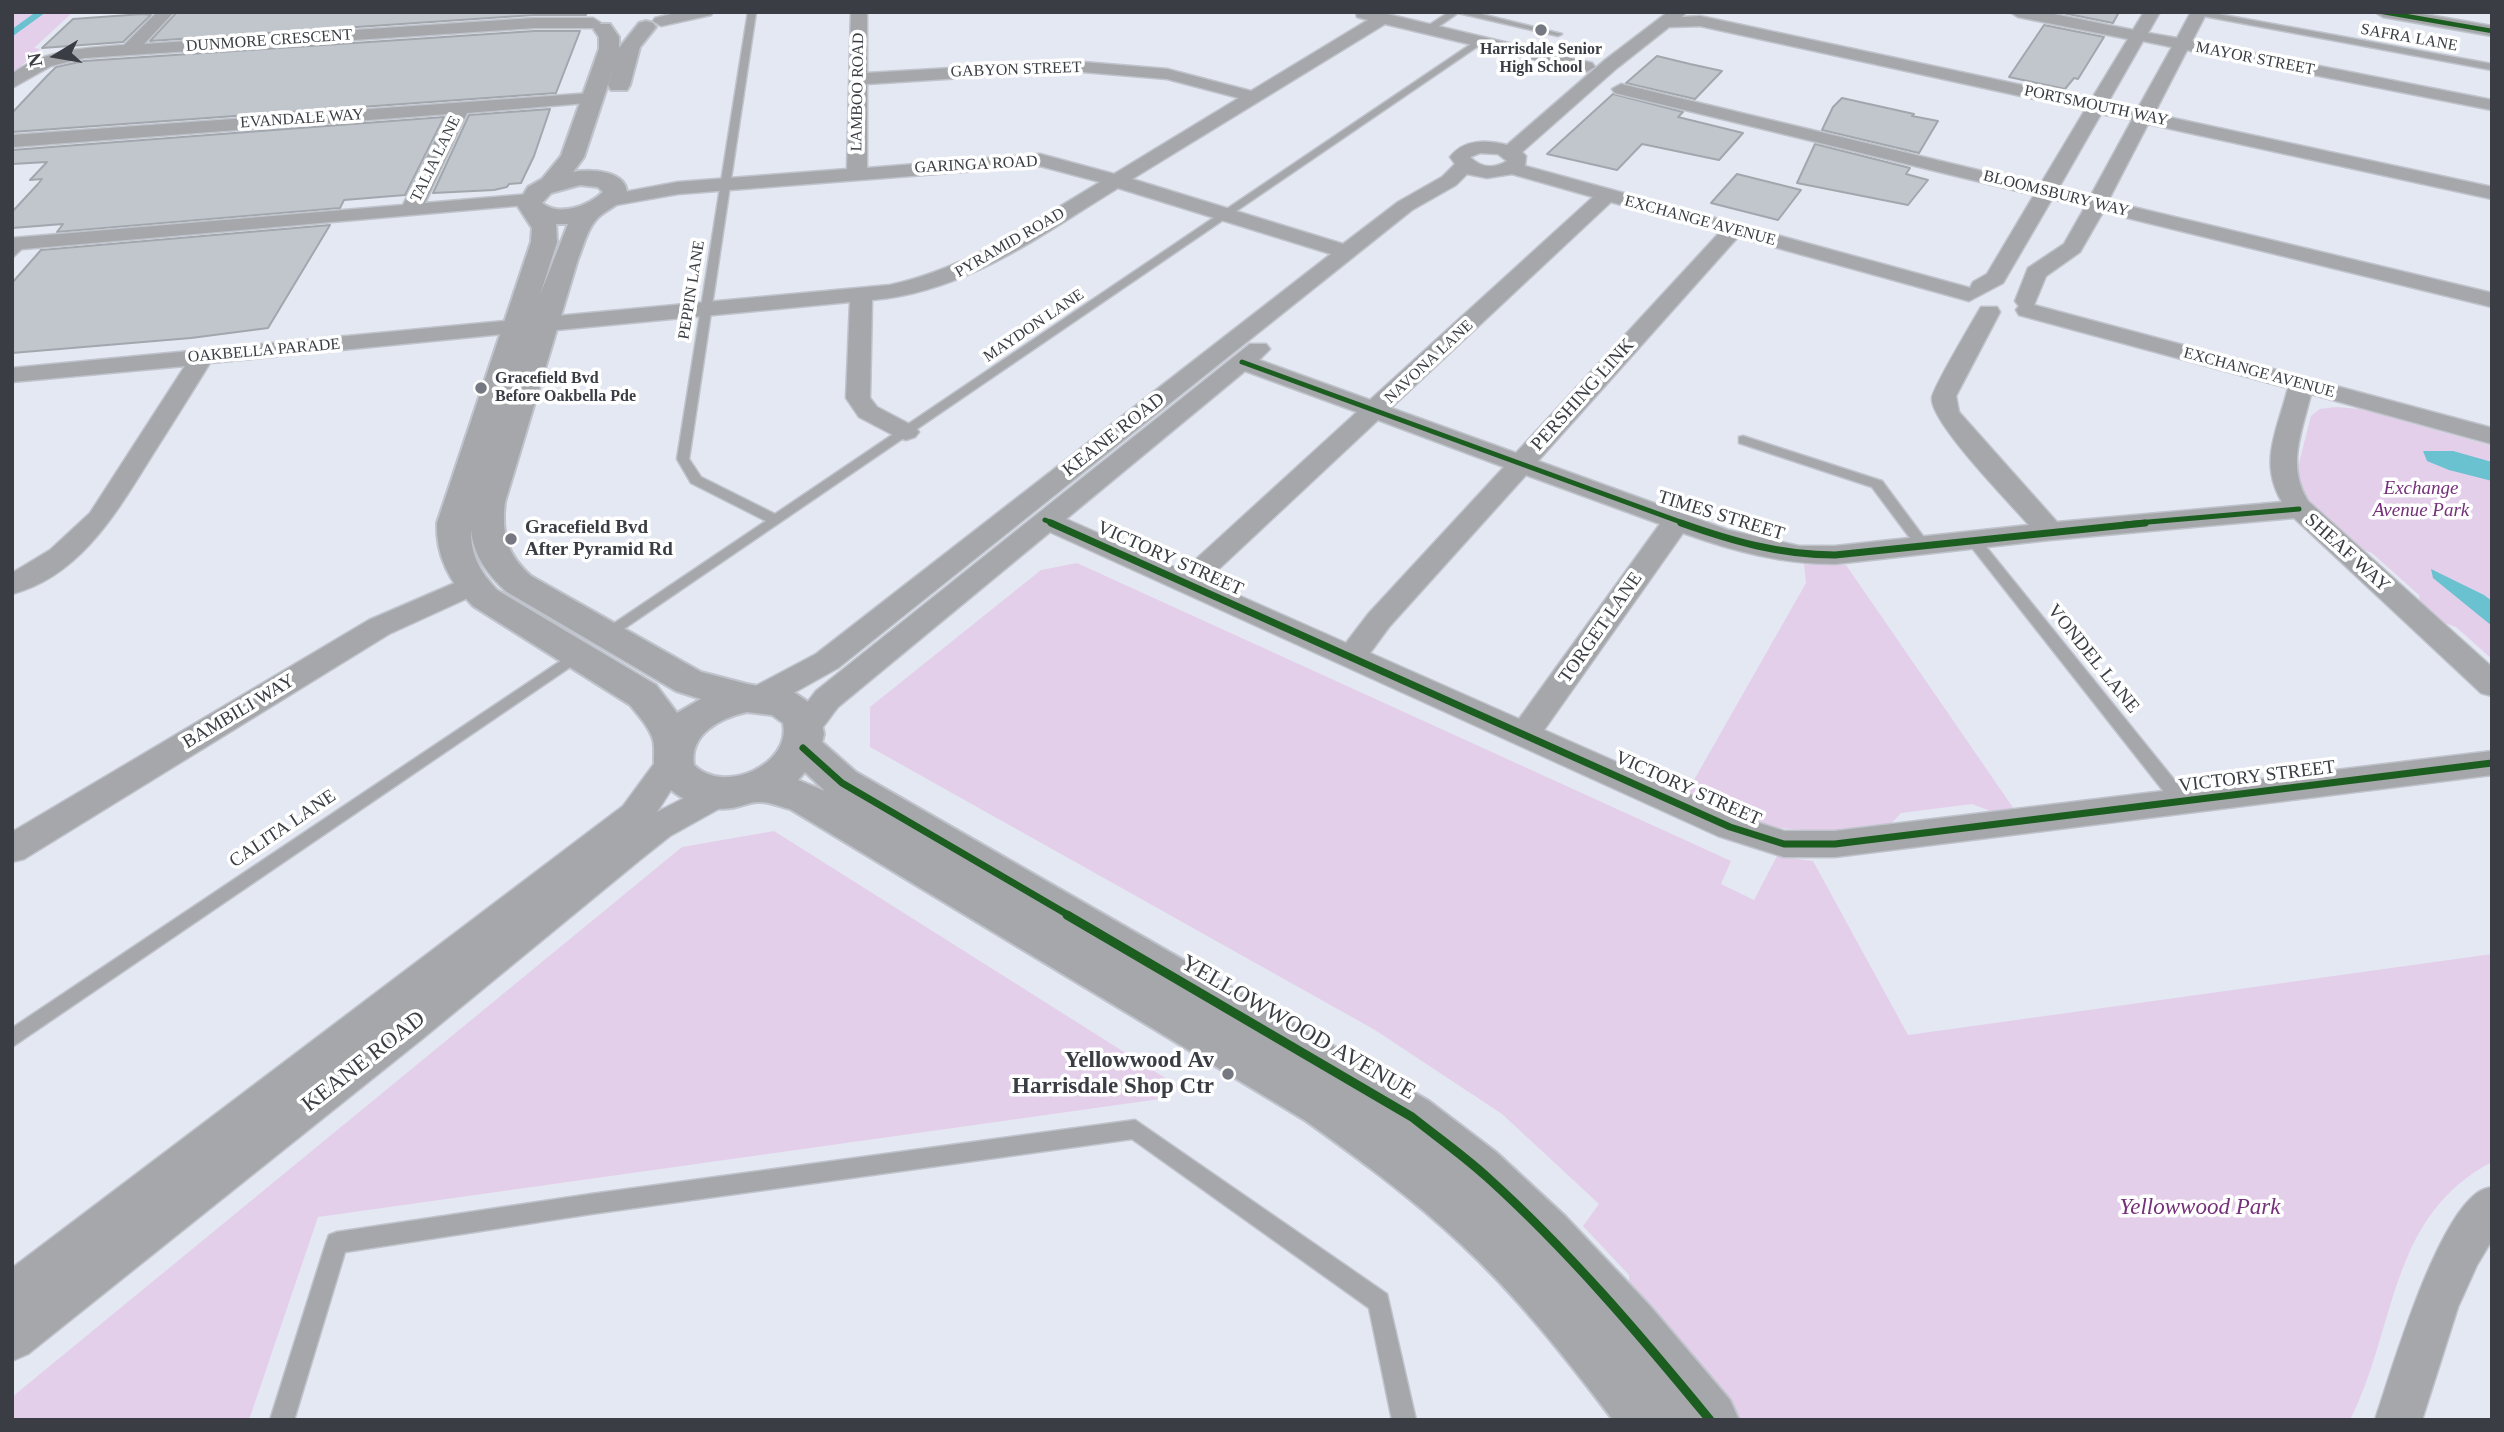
<!DOCTYPE html>
<html>
<head>
<meta charset="utf-8">
<style>
	body { margin:0 }
	#map { position:relative; width:2504px; height:1432px; overflow:hidden; background:#e4e8f2; font-family:Georgia,serif }
	canvas { display:block }
	.frame { position:absolute; inset:0; border:14px solid #3a3d44; pointer-events:none }
	.north { position:absolute; left:21px; top:21px; width:70px; height:70px; -webkit-text-stroke:5px #fff; paint-order:stroke; rotate:259deg; font-size:19px; font-weight:700; line-height:28px; text-align:center; color:#3a3d44 }
	.north::after { content:''; display:block; margin:auto; width:24px; height:32px; background:#3a3d44; clip-path:polygon(50% 0,100% 100%,50% 72%,0 100%) }
</style>
</head>
<body>
<div id="map">
<canvas width="2504" height="1432"></canvas>
<div class="frame"></div>
<div class="north">N</div>
</div>
<script>
const context = document.querySelector('canvas').getContext('2d');
context.lineJoin = 'round';
function paint(path, color) { context.fillStyle = color; context.fill(path, 'evenodd'); }
function trace(path, color, width, dash) { context.strokeStyle = color; context.lineWidth = width; context.lineCap = dash ? 'butt' : 'round'; context.setLineDash(dash || []); context.stroke(path); }
function label(font, color, halo, rows, align = 'center') {
  context.font = font + ' Georgia,serif'; context.lineWidth = 7; context.setLineDash([]); context.textBaseline = 'middle'; context.strokeStyle = halo; context.fillStyle = color; for (const [text, x, y, turn = 0] of rows) {
    context.save(); context.translate(x, y); context.rotate((+turn || 0) * Math.PI / 180); context.textAlign = isNaN(turn) ? turn : align; if (halo) context.strokeText(text, 0, 0); context.fillText(text, 0, 0); context.restore();
  }
}
const green = new Path2D(`
	M12 12H73L34 48 40 49 12 74Z
	M2336 407 2360 409 2492 446V659L2456 627 2436 620 2420 606 2419 595 2372 553 2355 547 2307 501 2298 484 2297 471 2311 416 2320 409Z
	M1077 563 1731 861 1721 884 1754 900 1777 856 1813 861 1908 1035 2492 954V1162C2388 1216 2397 1328 2350 1420H1729L1630 1299 1629 1275 1583 1226 1599 1204 1502 1114 1375 1030 870 747V707L1041 570Z
	M1804 564 1846 565 2014 809 1993 812 1972 804 1901 813 1890 825 1829 832 1768 827 1686 794 1806 583Z
	M774 831 1178 1086 1167 1098 318 1217 249 1420H12V1397L682 847Z`);
const water = new Path2D(`
	M2423 451H2453L2492 462V481L2449 470 2427 461Z
	M2431 569 2484 595 2492 601V626L2433 578Z`);
const stream = new Path2D(`
	M12 33 41 12`);
const building = new Path2D(`
	M587 12 586 15H534L150 41 176 13Z
	M2058 12H2119L2113 23Z
	M143 14 151 15 123 42 42 48 73 19Z
	M2044 25 2104 37 2078 79 2074 78 2065 89 2009 77Z
	M534 31H580L556 93 12 132V113L46 77 56 67 84 61Z
	M1657 56 1690 64 1722 71 1695 99 1626 83Z
	M1613 94 1683 112 1678 117 1743 133 1719 160 1642 144 1617 170 1547 154Z
	M1842 98 1914 114 1912 116 1938 121 1919 153 1822 130 1833 107Z
	M550 109 534 156 521 183 509 184 507 187 494 190 433 193 469 115Z
	M444 117 405 195 344 200 340 208 57 232 63 224 12 228V212L38 184 42 179 30 180 47 162 12 164V150Z
	M1815 144 1910 168 1906 174 1928 180 1908 205 1797 183Z
	M1737 174 1801 190 1778 220 1711 203Z
	M330 225 268 328 191 338 12 353V283L41 250Z`);
const service = new Path2D(`
	M748 12H756L689 459 701 477 775 514 1477 40 1484 42 606 641 601 640 599 636 601 632 766 521 691 483 677 459Z
	M1449 12H1473L1562 34 1558 36 1458 13 1432 31H1426V27Z
	M2195 12H2207L2492 64V70L2198 15Z
	M19 241 28 243 12 258V248Z
	M1743 436 1882 481 1931 547 1929 550H1919L1872 487 1739 443V437Z
	M1974 537 1979 538 2188 797 2190 802 2188 807H2176L1969 544 1967 541Z
	M577 650 582 651 585 655 582 659 12 1047V1028Z
	M1135 1120 1387 1294 1416 1420H1392L1369 1308 1132 1139 591 1214 345 1252 294 1420H270L326 1243 329 1235 337 1232 591 1194Z`);
const minor = new Path2D(`
	M157 12H174L144 44 534 18H593L601 23 593 28H534L84 58 51 66 12 88V74C45 49 85 48 124 45Z
	M680 12H713L711 15 661 26 653 21 655 18Z
	M851 12H867V73L1071 61 1167 69 1251 91 1368 20 1357 17 1356 12 1383 13 1592 63 1595 67 1586 72 1385 24 1132 179 1343 244 1398 202 1442 177 1455 164 1450 157C1464 139 1486 140 1507 145L1605 60 1668 12H1686L1682 17 1700 16 2091 100 2128 39 2018 17 2010 12H2044L2133 30 2144 12H2160L2148 33 2177 38 2191 12H2207L2192 41 2492 100V110L2187 50 2154 114 2492 187V199L2148 124 2108 201 2492 293V307L2103 212 2080 252 2046 276 2034 305 2492 428V444L2311 394C2302 432 2286 465 2308 501L2492 667V696L2481 693 2294 518 2050 540 1835 564C1782 564 1733 551 1683 533L1544 730 1741 817 1784 831H1835L2492 751V775L1835 857H1784L1718 836 1050 532 838 707C824 724 819 742 794 734L789 726 816 691 1250 344H1266L1270 349 1259 360 1370 400 1593 197 1512 174 1487 178 1467 174 1456 185 1412 210 838 668 770 706 759 709 748 706 743 698 748 690 816 654 1331 254 1118 188C1041 235 966 292 872 300L870 398 877 407 915 427 919 432 915 437 906 440 897 437 859 417 846 398 850 302 546 331 538 329 535 324 538 319 546 317 890 285C968 268 1032 223 1100 182L1040 166 678 194 610 206 603 204 600 200 603 196 678 182 847 169ZM1700 26 2085 110 2040 185 1621 84 1612 89 1615 93 2034 195 1987 274 1973 282 1970 288 1525 166 1526 156 1522 152 1617 68 1669 27ZM2143 41 2172 47 2137 110 2107 104ZM1071 71 1167 79 1239 98 1114 174 1040 154 867 168V84ZM2101 114 2132 120 2090 197 2058 189ZM1480 153 1498 154 1507 161C1494 169 1481 168 1470 157ZM2052 199 2085 207 2064 244 2028 268 2015 301 2019 306 2016 310 2019 315 2288 388C2278 429 2258 462 2282 502L2057 522 1959 412 1956 396 2000 312 1997 307H1981L1978 312C1970 326 1933 388 1932 398 1930 422 2010 503 2029 525L1835 546H1799L1728 530 1538 461 1738 237 1969 301 2003 283ZM1611 202 1720 232 1516 453 1391 408ZM1245 371 1357 412 1183 571 1066 519ZM1378 420 1504 467 1369 613 1346 643 1206 581ZM1526 475 1660 524 1519 719 1370 653 1389 627Z
	M2375 12H2412L2492 26V36L2383 17Z
	M592 93 598 94 601 98 598 102 467 113 425 203 530 194 537 196 540 200 537 204 12 250V238L403 205 448 114 12 147V135Z
	M515 320 523 322 526 327 523 332 210 363C191 394 172 424 153 454 118 510 81 576 12 594V573L50 550 90 513 185 366 12 382V368Z
	M471 576 481 578 485 585 481 592 389 634 24 859 12 862V832L369 620Z
	M673 750 684 753 689 762 657 812 719 780 731 784 736 793 731 802 670 836 641 859 422 1039 28 1354 12 1361V1268L623 806 662 753Z
	M2492 1187V1240L2477 1265 2458 1307 2422 1420H2375C2393 1367 2434 1225 2477 1193 2481 1190 2487 1188 2492 1187Z`);
const tertiary = new Path2D(`
	M646 21 653 23 656 27 640 47 630 85 627 90H611L608 85 616 60 584 157 573 172C590 169 627 170 627 194 620 205 611 207 601 215 588 225 584 245 578 259L505 502C501 533 507 555 531 576L701 672 747 684 795 693 814 706 820 716 824 734 822 742 856 772 1429 1101 1496 1152 1565 1216 1650 1306 1730 1400 1739 1420H1613C1566 1358 1517 1296 1460 1243 1412 1198 1359 1159 1306 1121L790 809C781 807 768 801 758 802 749 802 740 807 731 808 704 812 670 797 657 773 652 763 655 756 654 746 654 732 638 715 630 705L473 606C450 582 436 557 437 523L531 242 532 228 517 205 528 187 542 179 561 156 599 49V37L593 28 596 24H610L619 37V48L639 23ZM580 185 598 187 603 192C588 206 560 217 542 203L551 193ZM556 224H568L540 295 557 242ZM471 529C473 555 488 575 507 592L676 691 701 699 677 713 656 685 497 590C480 572 470 554 471 529ZM747 712 772 715 783 723C792 765 723 795 694 765 689 734 720 718 747 712ZM805 772 825 791 798 780Z`);
const cyclewayFar3 = new Path2D(`
	M2383 12 2492 31`);
const cyclewayFar2 = new Path2D(`
	M1242 362 1686 524
	M1045 520 1055 524
	M2125 524 2299 509`);
const cyclewayFar1 = new Path2D(`
	M1051 523 1730 827 1784 844H1835L2492 763
	M1681 523C1732 541 1780 555 1835 555L2145 523
	M803 748 842 783 1070 916`);
const cycleway = new Path2D(`
	M1067 915 1412 1117C1437 1137 1463 1155 1487 1177 1569 1251 1640 1335 1710 1420`);
const markers = [
	[1541,30,7,"#767981"],
	[481,388,7,"#767981"],
	[511,539,7,"#767981"],
	[1228,1074,7,"#767981"]
];
const farStreetnames = [
	["SAFRA LANE",2409,38,10],
	["DUNMORE CRESCENT",269,41,-4],
	["MAYOR STREET",2255,59,11],
	["GABYON STREET",1016,70,-2],
	["LAMBOO ROAD",858,92,-89],
	["PORTSMOUTH WAY",2096,106,12],
	["EVANDALE WAY",302,119,-4],
	["TALIA LANE",436,159,-64],
	["GARINGA ROAD",976,165,-3],
	["BLOOMSBURY WAY",2056,194,14],
	["EXCHANGE AVENUE",1700,221,15],
	["PYRAMID ROAD",1010,243,-30],
	["PEPPIN LANE",692,290,-81],
	["MAYDON LANE",1034,326,-34],
	["OAKBELLA PARADE",264,351,-5],
	["NAVONA LANE",1429,362,-43],
	["EXCHANGE AVENUE",2259,373,15]
];
const farPoinames = [
	["Harrisdale Senior",1541,50],
	["High School",1541,68],
	["Gracefield Bvd",495,379,"left"],
	["Before Oakbella Pde",495,397,"left"]
];
const streetNames = [
	["PERSHING LINK",1583,395,-48],
	["KEANE ROAD",1114,435,-38],
	["TIMES STREET",1721,516,17],
	["SHEAF WAY",2347,553,42],
	["VICTORY STREET",1170,559,24],
	["TORGET LANE",1601,628,-55],
	["VONDEL LANE",2093,659,51],
	["BAMBILI WAY",239,712,-31],
	["VICTORY STREET",2257,777,-7],
	["VICTORY STREET",1688,789,24],
	["CALITA LANE",283,829,-34]
];
const parkNames = [
	["Exchange",2421,489],
	["Avenue Park",2421,511]
];
const poiNames = [
	["Gracefield Bvd",525,528],
	["After Pyramid Rd",525,550]
];
const nearStreetnames = [
	["YELLOWWOOD AVENUE",1298,1028,30],
	["KEANE ROAD",364,1062,-38]
];
const nearPoinames = [
	["Yellowwood Av",1214,1061],
	["Harrisdale Shop Ctr",1214,1087]
];
const nearParknames = [
	["Yellowwood Park",2200,1208]
];
paint(green, '#e4cfeb');
paint(water, '#6ac1d0');
trace(stream, '#6ac1d0', 6);
paint(building, '#c1c6cd');
trace(building, '#a2a7ad', 2);
trace(service, '#bfc3cb', 3);
trace(minor, '#bfc3cb', 3);
trace(tertiary, '#bfc3cb', 4);
paint(service, '#a5a7ab');
paint(minor, '#a5a7ab');
paint(tertiary, '#a5a7ab');
trace(cyclewayFar3, '#1b5e20', 4.5);
trace(cyclewayFar2, '#1b5e20', 5);
trace(cyclewayFar1, '#1b5e20', 7);
trace(cycleway, '#1b5e20', 9);
for (const [x, y, r, color] of markers) { const dot = new Path2D(); dot.arc(x, y, r, 0, 2 * Math.PI); context.fillStyle = color; context.fill(dot); trace(dot, '#fff', 2.5); }
label('16px', '#3a3d44', '#fff', farStreetnames);
label('bold 16px', '#3a3d44', '#fff', farPoinames);
label('19px', '#3a3d44', '#fff', streetNames);
label('italic 19px', '#75307a', '#fff', parkNames);
label('bold 19px', '#3a3d44', '#fff', poiNames, 'left');
label('23px', '#3a3d44', '#fff', nearStreetnames);
label('bold 23px', '#3a3d44', '#fff', nearPoinames, 'right');
label('italic 23px', '#75307a', '#fff', nearParknames);
</script>
</body>
</html>
